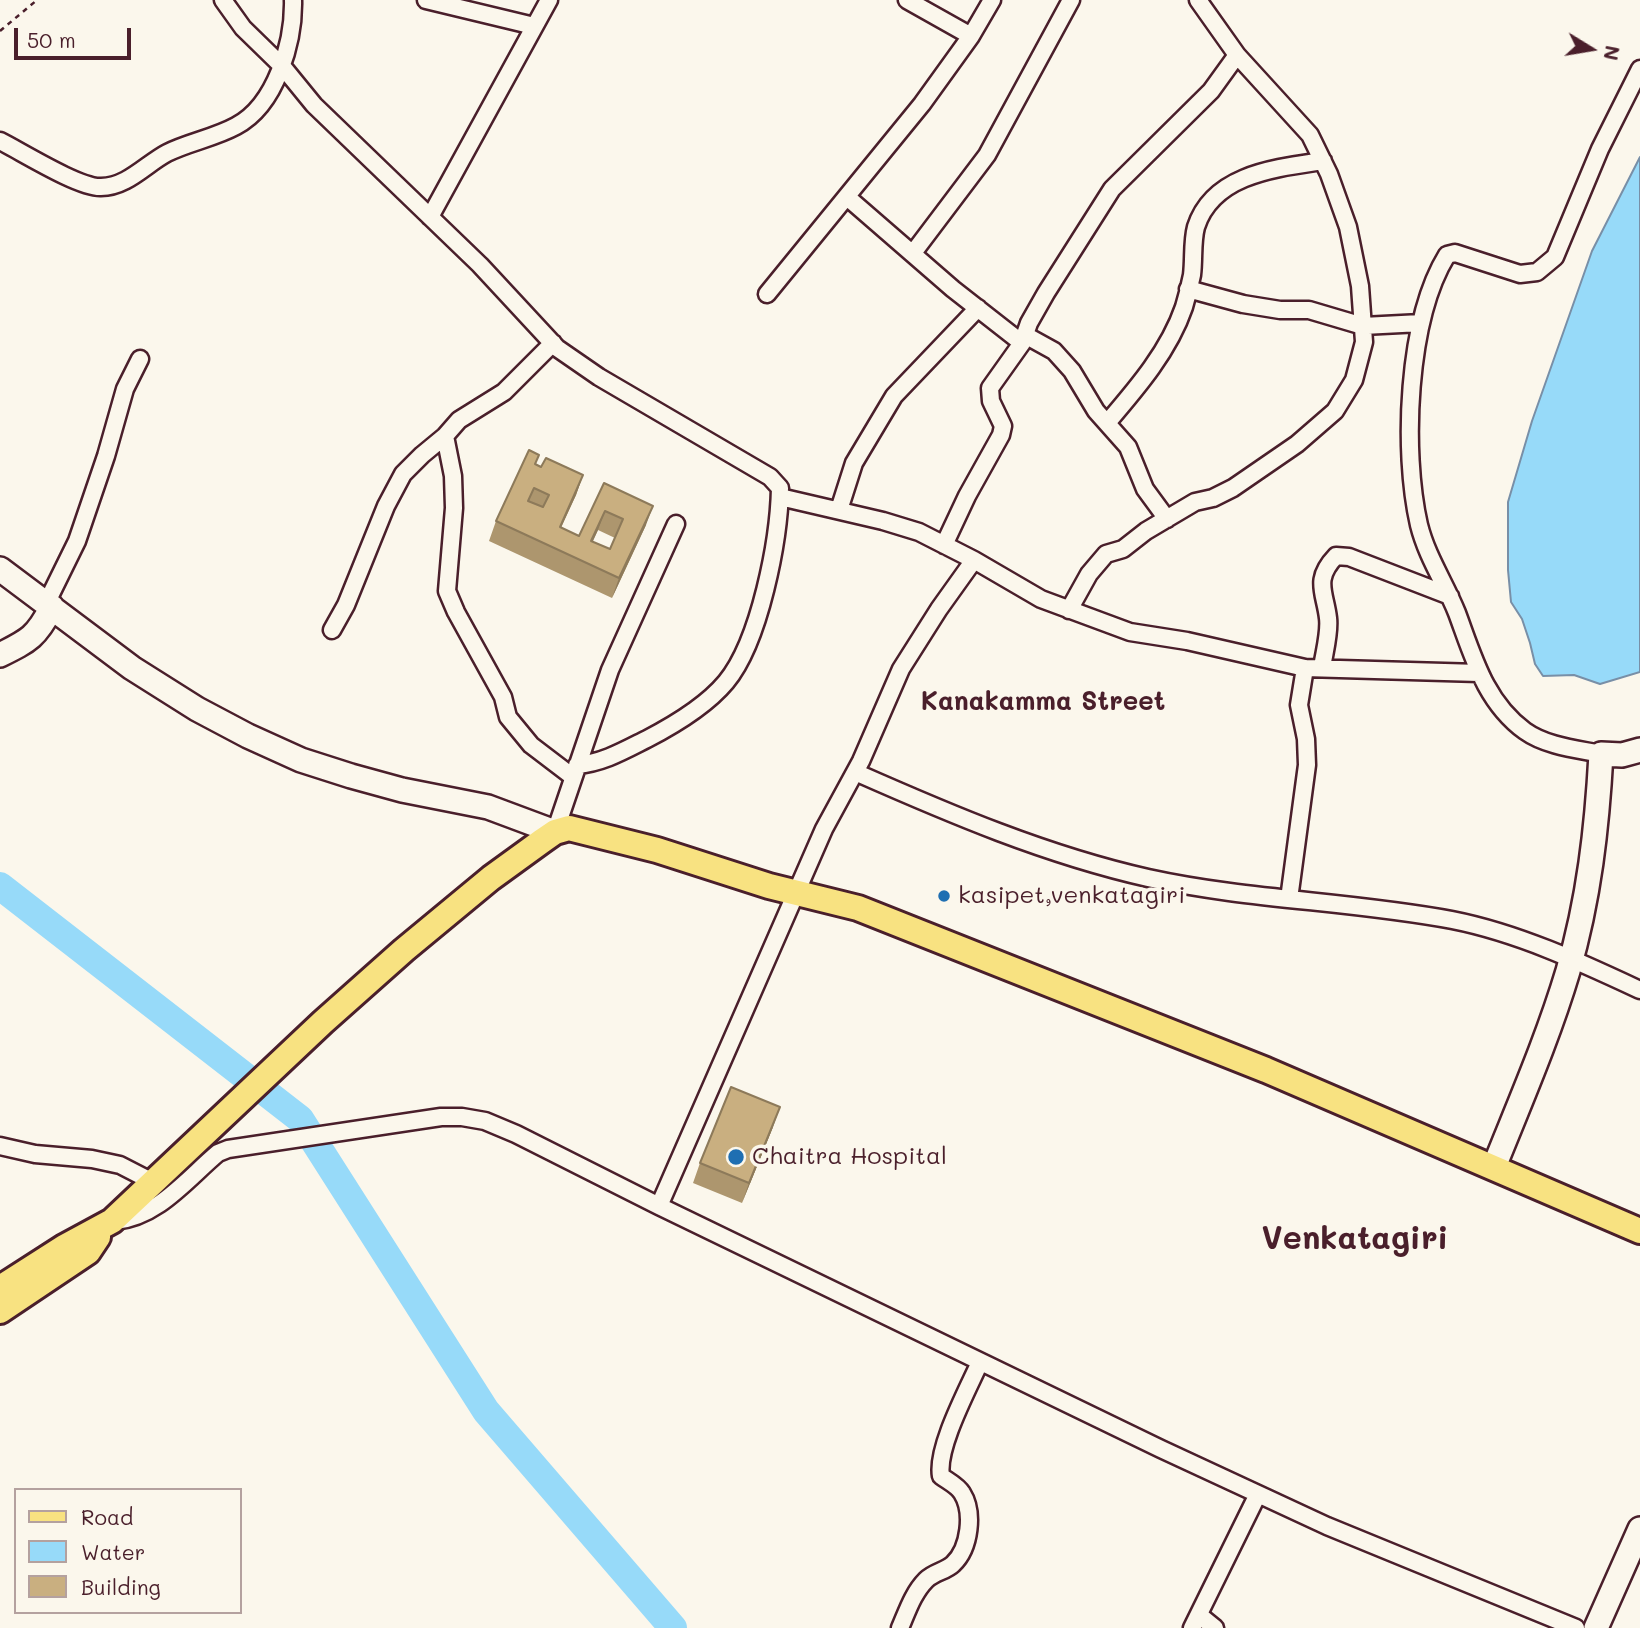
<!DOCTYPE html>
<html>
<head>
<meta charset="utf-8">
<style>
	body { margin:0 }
	#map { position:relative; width:1640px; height:1628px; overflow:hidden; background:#fbf7ec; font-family:Mali,sans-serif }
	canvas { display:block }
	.legend { position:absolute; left:14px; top:1488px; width:228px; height:126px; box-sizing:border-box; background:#fbf7ec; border:2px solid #b4a19f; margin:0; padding:9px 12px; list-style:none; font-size:21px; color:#4a1f2b }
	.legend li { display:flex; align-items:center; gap:14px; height:35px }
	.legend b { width:35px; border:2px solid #b4a19f }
	.north { position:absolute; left:1556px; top:14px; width:70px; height:70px; -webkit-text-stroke:5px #fbf7ec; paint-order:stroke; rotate:101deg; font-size:19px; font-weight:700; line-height:28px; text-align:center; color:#4a1f2b }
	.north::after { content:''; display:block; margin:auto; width:24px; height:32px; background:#4a1f2b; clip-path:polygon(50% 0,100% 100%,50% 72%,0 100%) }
	.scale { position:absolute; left:14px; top:28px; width:117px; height:32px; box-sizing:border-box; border:4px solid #4a1f2b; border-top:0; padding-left:9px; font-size:21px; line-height:24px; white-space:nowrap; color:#4a1f2b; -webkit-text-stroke:5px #fbf7ec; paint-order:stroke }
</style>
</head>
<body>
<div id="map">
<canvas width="1640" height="1628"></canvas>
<ul class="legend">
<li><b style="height:9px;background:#f8e281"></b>Road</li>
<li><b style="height:19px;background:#97daf9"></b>Water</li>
<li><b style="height:19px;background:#c9af80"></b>Building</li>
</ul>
<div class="north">N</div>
<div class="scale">50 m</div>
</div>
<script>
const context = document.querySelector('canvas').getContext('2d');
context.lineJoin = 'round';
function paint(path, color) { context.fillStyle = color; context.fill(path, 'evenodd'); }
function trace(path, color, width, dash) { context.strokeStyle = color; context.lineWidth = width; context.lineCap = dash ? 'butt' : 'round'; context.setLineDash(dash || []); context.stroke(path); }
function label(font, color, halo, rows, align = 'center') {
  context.font = font + ' Mali,sans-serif'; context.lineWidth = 7; context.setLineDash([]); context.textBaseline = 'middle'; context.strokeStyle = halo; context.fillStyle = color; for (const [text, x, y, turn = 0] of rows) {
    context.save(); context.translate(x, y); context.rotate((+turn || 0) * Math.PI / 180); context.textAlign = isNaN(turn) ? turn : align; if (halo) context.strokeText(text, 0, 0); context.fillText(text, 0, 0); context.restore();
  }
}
const water = new Path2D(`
	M1640 157V672L1600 684 1574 675 1543 676 1535 664 1530 643 1522 619 1511 602 1508 570V502L1532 421 1592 251Z`);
const river = new Path2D(`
	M0 886 300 1119 486 1411 673 1628`);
const path = new Path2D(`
	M0 31 37 0`);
const street = new Path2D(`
	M223 0 243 28 283 67 314 105 480 265 557 348 599 377 770 477 780 488C779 540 760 641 726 682 706 706 674 725 647 739 625 750 603 763 577 765
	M426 0 534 26
	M907 0 971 36
	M0 141C22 152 79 188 101 187 127 187 146 164 167 153 189 142 214 138 236 126 276 105 294 42 293 0
	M847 197 953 289 1022 343
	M430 217 549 0
	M913 253 987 155 1071 0
	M1188 289 1243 304 1280 310H1309L1363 326 1421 323
	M767 294 922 104 971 36 992 0
	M1025 335 1054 351 1072 371 1096 411 1128 447 1145 489 1167 519
	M1107 423C1137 388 1169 351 1184 307 1187 297 1190 285 1192 275 1194 259 1192 242 1196 227 1213 174 1276 168 1323 161
	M445 436 453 476 454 508 447 591 456 612 503 697 508 717 531 745 573 777
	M780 497 883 521 919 532 974 560 1041 599 1130 632 1187 641 1305 668 1479 673
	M839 510 854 463 894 396 978 308
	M944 545 967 496 1001 435 1003 426 991 401 990 388 1022 343 1029 323 1046 293 1112 189 1211 91 1237 55
	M47 602 77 541 106 456 125 389 140 359
	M1069 610 1089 574 1106 554 1123 549 1146 531 1195 502 1213 498 1233 488 1297 444 1335 411 1354 380 1364 342 1360 286 1348 227 1329 174 1310 135 1237 55 1198 0
	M332 630 346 605 386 506 403 474 422 455 445 436 459 420 504 392 553 343
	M1322 668C1324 653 1330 633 1328 618 1325 592 1313 580 1336 556L1349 557 1450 596
	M1601 754C1576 749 1546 746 1525 731 1485 702 1473 656 1457 613 1445 583 1427 557 1419 525 1402 451 1407 320 1447 255L1455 253 1520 274 1537 272 1555 257 1600 149 1640 69
	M855 772C950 814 1046 855 1148 878 1248 900 1351 901 1452 920 1518 933 1580 962 1640 990
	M555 832 610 670 676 524
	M1289 899 1307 765 1306 739 1299 705 1305 668
	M0 1146 35 1154 92 1159 120 1165 155 1183
	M659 1206 824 829 861 761 901 669 939 609 974 560
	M115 1221C158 1217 187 1179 218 1153L228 1149 441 1117H462L485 1121 516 1134 659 1206 1161 1449 1327 1526 1576 1628
	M1199 1615 1215 1628
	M900 1628C907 1612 913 1593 926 1580 934 1572 946 1571 953 1564 970 1548 974 1512 962 1493 958 1486 948 1481 941 1476 936 1448 968 1389 980 1362
	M1192 1628 1258 1494`);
const secondary = new Path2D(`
	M0 569 132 668 197 709 248 736 301 760 351 776 402 790 488 807 555 832
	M0 655C30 640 36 637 52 607
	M1494 1167C1520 1102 1548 1038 1568 971 1589 899 1597 828 1601 754L1622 755 1640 750
	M1596 1628 1640 1529`);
const primary = new Path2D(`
	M0 1288 64 1247 112 1221 323 1022 404 950 491 878 542 841 555 832 569 828 657 850 769 886 858 908 1266 1070 1640 1231
	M0 1311 88 1252 98 1237`);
const wall = new Path2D(`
	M535 465 541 467 583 475 576 495 561 528 579 536 604 483 646 525 612 598 489 541 496 521ZM598 530 615 538 610 549 592 542Z
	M773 1127 742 1203 693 1183 700 1163Z`);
const shadedWall = new Path2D(`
	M583 475 576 495 552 546 560 527Z
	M653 506 646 525 612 598 619 578Z
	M605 511 598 530 584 561 591 541Z
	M780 1107 773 1127 742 1203 749 1183Z`);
const building = new Path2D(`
	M529 450 539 455 535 464 541 467 546 458 583 475 560 527 579 536 604 483 653 506 619 578 496 521ZM534 488 549 495 543 507 528 501ZM605 511 623 519 610 549 591 541Z
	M731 1087 780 1107 749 1183 700 1163Z`);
const markers = [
	[944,896,7,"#1f6fb2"],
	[736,1157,9,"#1f6fb2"]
];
const poiNames = [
	["kasipet,venkatagiri",958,896],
	["Chaitra Hospital",752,1157]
];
const neighbourhoodNames = [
	["Kanakamma Street",1043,702]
];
const districtNames = [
	["Venkatagiri",1355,1239]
];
paint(water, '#97daf9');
trace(water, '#788fa7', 2);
trace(river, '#97daf9', 28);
trace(street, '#4a1f2b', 21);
trace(secondary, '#4a1f2b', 28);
trace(primary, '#4a1f2b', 30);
trace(path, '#4a1f2b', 2.5, [5, 5]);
trace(street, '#fbf7ec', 16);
trace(secondary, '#fbf7ec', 23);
trace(primary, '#f8e281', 24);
paint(wall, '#ad966e');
paint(shadedWall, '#8d7a5a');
paint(building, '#c9af80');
trace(building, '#8d7a5a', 2);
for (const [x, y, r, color] of markers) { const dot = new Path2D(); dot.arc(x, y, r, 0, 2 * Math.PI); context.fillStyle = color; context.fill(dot); trace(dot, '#fbf7ec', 2.5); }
label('24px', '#4a1f2b', '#fbf7ec', poiNames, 'left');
label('bold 26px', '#4a1f2b', '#fbf7ec', neighbourhoodNames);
label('bold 32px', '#4a1f2b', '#fbf7ec', districtNames);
</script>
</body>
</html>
